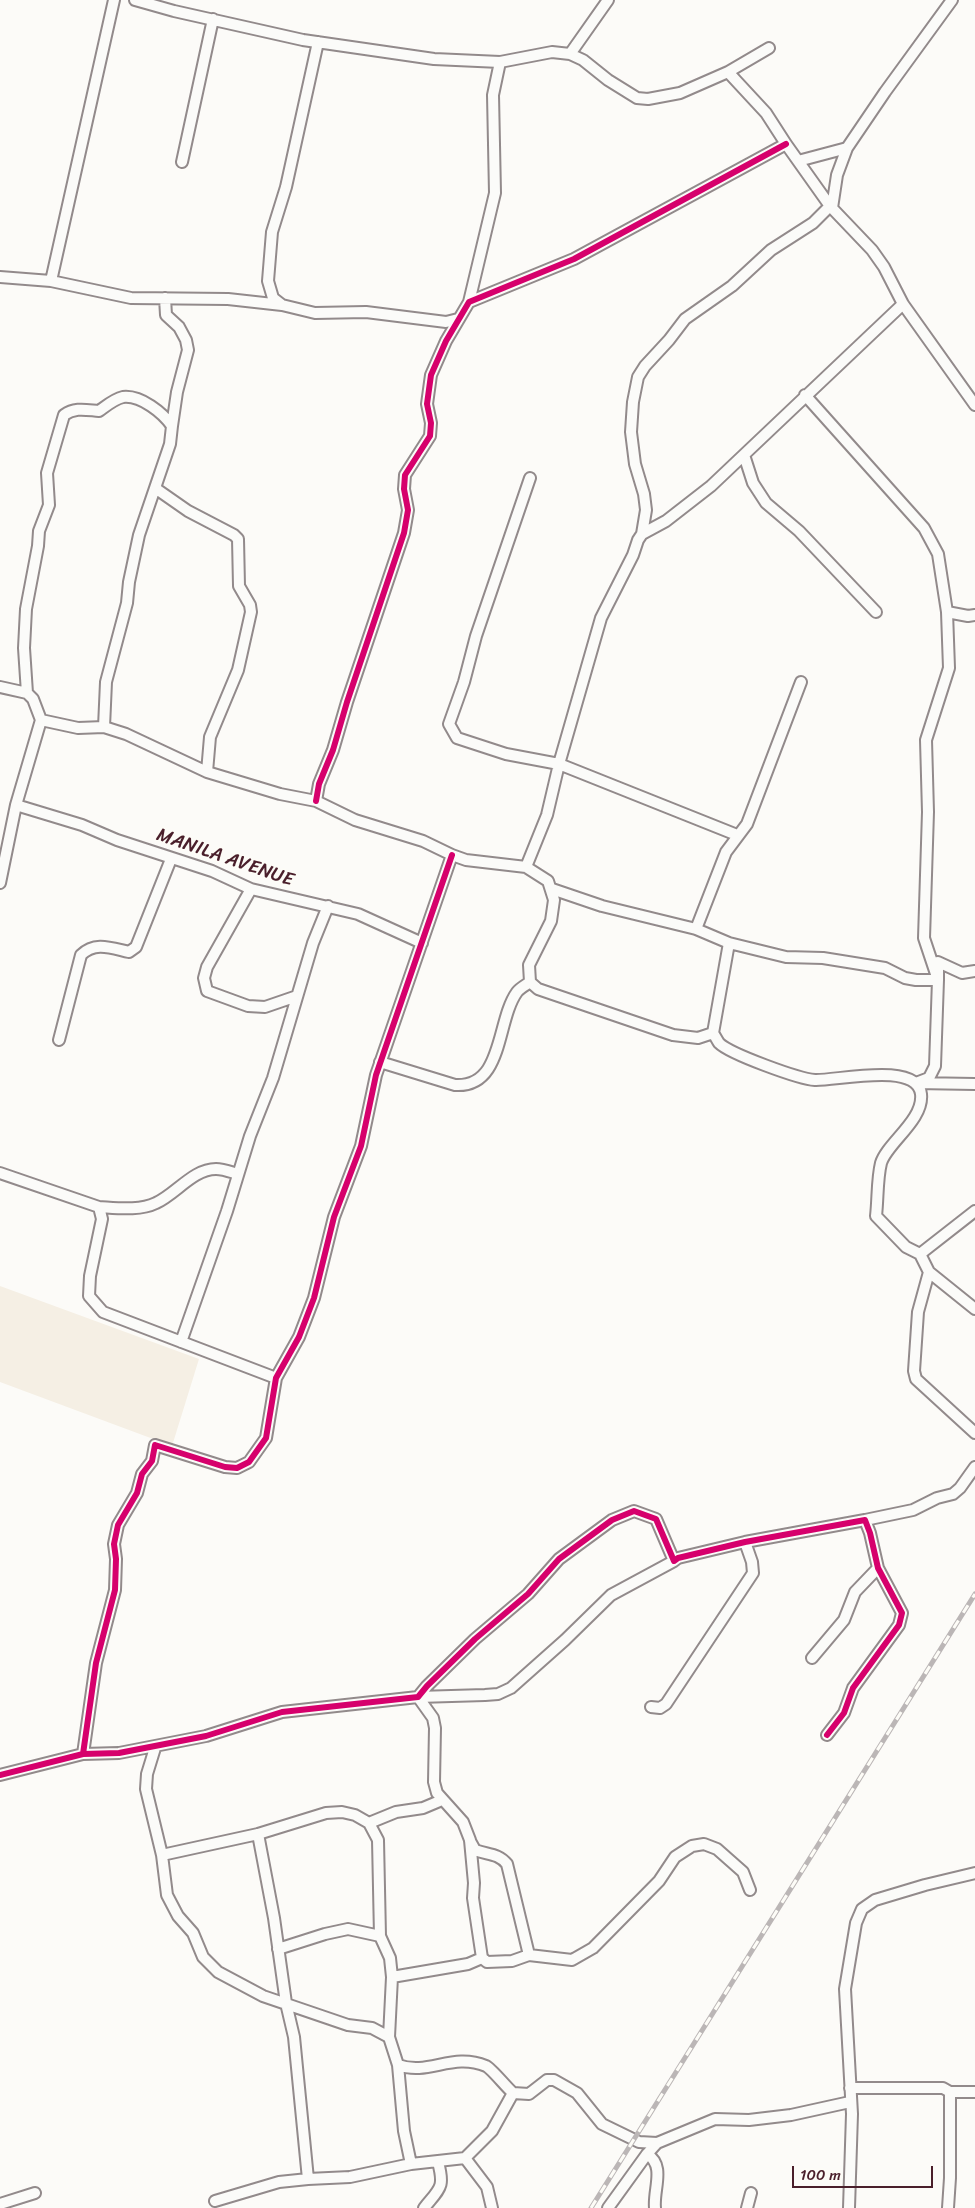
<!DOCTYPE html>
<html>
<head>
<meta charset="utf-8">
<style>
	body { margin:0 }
	#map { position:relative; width:975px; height:2208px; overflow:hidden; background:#fcfbf8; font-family:Sriracha,sans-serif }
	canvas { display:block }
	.scale { position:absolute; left:792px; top:2166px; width:141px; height:22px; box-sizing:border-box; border:2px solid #4a1f2b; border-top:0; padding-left:6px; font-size:15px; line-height:18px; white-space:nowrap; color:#4a1f2b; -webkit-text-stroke:4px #fdfcf7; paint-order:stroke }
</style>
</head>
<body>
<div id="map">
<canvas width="975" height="2208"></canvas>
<div class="scale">100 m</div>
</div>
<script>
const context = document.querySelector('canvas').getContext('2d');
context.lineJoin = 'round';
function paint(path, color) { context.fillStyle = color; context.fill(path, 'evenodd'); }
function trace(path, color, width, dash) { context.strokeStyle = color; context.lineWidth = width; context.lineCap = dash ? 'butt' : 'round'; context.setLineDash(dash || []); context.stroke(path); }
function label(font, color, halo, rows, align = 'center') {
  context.font = font + ' Sriracha,sans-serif'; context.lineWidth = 4; context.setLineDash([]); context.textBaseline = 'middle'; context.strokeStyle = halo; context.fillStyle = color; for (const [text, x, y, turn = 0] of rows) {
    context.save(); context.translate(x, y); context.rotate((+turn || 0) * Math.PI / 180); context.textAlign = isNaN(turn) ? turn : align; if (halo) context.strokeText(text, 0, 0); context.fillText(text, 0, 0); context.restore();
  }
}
const built = new Path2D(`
	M0 1286 199 1359 172 1446 0 1382Z`);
const minor = new Path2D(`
	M135 0 174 11 303 40 434 59 500 62 552 52 570 54 583 60 608 80 637 98 648 99 680 93 728 72
	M318 42 286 187 272 232 268 281 273 298 282 305 315 313 366 312 446 322 458 319
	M769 48 728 72 766 113 786 144 830 206 872 250 884 267 903 304 975 405
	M570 54 608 0
	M798 161 847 148
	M182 162 213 19
	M832 208 837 175 847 148 885 92 952 0
	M0 277 51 281 131 298 228 299 282 305
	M51 281 114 0
	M165 298 166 315 179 327 186 340 188 350 177 392 172 426
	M469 302 495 193 493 95 500 62
	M805 395 924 528 938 554 947 612 949 668 926 740 928 812 924 938 938 980 935 1066 929 1078 916 1083 975 1084
	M744 455 753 483 766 503 799 531 876 612
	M530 478 476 636 464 682 449 724 457 738 506 754 559 764 737 835
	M642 534 646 510 644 494 635 464 631 432 633 402 638 377 645 366 669 340 685 319 732 286 771 250 813 223 830 206
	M947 612 968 616 975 615
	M0 687 27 693 33 699 41 720 16 805 0 883
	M27 693 24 648 26 609 38 546 39 531 49 505 47 473 64 415C75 407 86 410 99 411 106 406 114 399 123 397 141 395 163 413 172 426L170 444 155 488 188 511 234 535 238 539 239 586 250 605 251 612 238 670 210 737 207 772
	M41 720 78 728 104 727 126 734 207 772 280 794 316 801 355 820 423 841 452 855 466 860 526 867 548 881 554 900 551 921 529 965 530 982 538 989 673 1035 698 1038 713 1033
	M104 727 106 682 127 603 129 582 139 535 155 488
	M316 801 319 784 333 750 347 702 404 533 408 510 404 489 405 475 430 436 431 423 427 404 431 375 446 341 469 302 574 259 786 144
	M16 805 82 825 117 840 212 871 251 889 358 914 422 943
	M526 867 547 815 559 764 601 618 633 555 638 540 642 534 666 521 711 486 903 304
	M251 889 207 967 204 978 207 991 248 1006 265 1007 297 996
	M552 889 602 906 696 929 729 943 786 957 823 958 885 968 905 978 916 980H938V962L962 973 975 971
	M696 929 726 852 747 824 801 682
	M729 943 713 1033C715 1036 717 1040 719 1043 730 1054 799 1079 815 1080 836 1081 917 1061 921 1094 924 1120 887 1143 881 1163 877 1179 878 1199 876 1216L906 1247 920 1254 929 1272 975 1309
	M59 1040 81 955C95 941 111 948 129 952L136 947 171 859
	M380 1062 455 1085C504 1088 496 1021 517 992 520 988 526 985 530 982
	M0 1173 99 1207 102 1219 90 1276 89 1296 103 1312 276 1378
	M99 1207C117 1208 140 1211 156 1203 176 1194 193 1169 216 1169 223 1169 231 1172 238 1174
	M920 1254 975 1211
	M929 1272 918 1312 914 1371 916 1379 975 1433
	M181 1342 227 1211 250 1136 273 1078 313 943 328 906
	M865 1520 913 1510 937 1498 953 1494 960 1488 975 1467
	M812 1658 844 1620 855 1592 878 1568
	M418 1697 433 1718 435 1728 434 1782 437 1793 463 1822 470 1840 474 1883 473 1898 482 1958 487 1962 512 1961 529 1955 572 1960 593 1948 659 1881 675 1857 692 1846 704 1844 717 1849 743 1872 750 1890
	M418 1697 485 1695 498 1694 511 1688 565 1640 611 1595 674 1561
	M651 1707 660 1708 666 1704 753 1573 752 1562 745 1542
	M155 1748 147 1774 146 1789 162 1855 167 1895 178 1916 193 1933 203 1957 218 1972 263 1996 348 2025 372 2028 389 2037
	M83 1754 96 1663 115 1590 116 1559 114 1544 118 1525 137 1493 142 1474 152 1461 155 1445 225 1467 237 1468 249 1462 266 1438 276 1378 299 1337 314 1298 334 1217 361 1146 376 1075 452 855
	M0 1775 83 1754 119 1753 206 1736 282 1712 418 1697 427 1686 475 1639 528 1594 559 1559 612 1520 634 1511 656 1519 674 1561 678 1558 745 1542 865 1520 870 1533 878 1568 902 1613 899 1625 853 1688 844 1713 827 1735
	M369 1823 396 1812 423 1808 442 1800
	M258 1834 274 1918 286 2003 294 2037 308 2179 350 2177 411 2164 465 2158 487 2187 492 2208
	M470 1841 475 1850C488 1855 498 1853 507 1864L529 1955
	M162 1855 258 1834 326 1813 342 1812 355 1815 369 1823 378 1840 380 1936 390 1958 392 1977 389 2037 398 2065C429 2076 452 2052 486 2066 492 2069 506 2087 513 2093L529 2094 547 2080H554L577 2093 602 2124 639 2142 657 2143
	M278 1949 325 1934 348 1929 380 1936
	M392 1977 468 1964 482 1958
	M398 2065 404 2131 411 2164
	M850 2088H943L950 2092V2178L948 2208
	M950 2092H975
	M647 2154C666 2166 653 2189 655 2208
	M465 2158 492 2131 513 2093
	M215 2201 279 2182 308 2179
	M0 2204 35 2193
	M424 2208C440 2188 445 2188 438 2162
	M608 2208 647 2154 657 2143 715 2119 749 2120 791 2115 850 2102
	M747 2208 751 2193
	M849 2208 852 2114 845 1989 856 1923 862 1909 875 1900 925 1885 975 1873`);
const rail = new Path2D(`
	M591 2208 975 1594`);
const cycleway = new Path2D(`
	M316 801 319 784 333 750 347 702 404 533 408 510 404 489 405 475 430 436 431 423 427 404 431 375 446 341 469 302 574 259 786 144
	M83 1754 96 1663 115 1590 116 1559 114 1544 118 1525 137 1493 142 1474 152 1461 155 1445 225 1467 237 1468 249 1462 266 1438 276 1378 299 1337 314 1298 334 1217 361 1146 376 1075 452 855
	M0 1775 83 1754 119 1753 206 1736 282 1712 418 1697 427 1686 475 1639 528 1594 559 1559 612 1520 634 1511 656 1519 674 1561 678 1558 745 1542 865 1520 870 1533 878 1568 902 1613 899 1625 853 1688 844 1713 827 1735`);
const streetNames = [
	["MANILA AVENUE",225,858,19]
];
paint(built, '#f5efe4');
trace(minor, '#928a8b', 14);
trace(minor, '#fbfbf9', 10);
trace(rail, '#bbb6b6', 5);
trace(rail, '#fdfcf7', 3, [9]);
trace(cycleway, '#d6006c', 6);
label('19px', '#4a1f2b', '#fdfcf7', streetNames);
</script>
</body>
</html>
